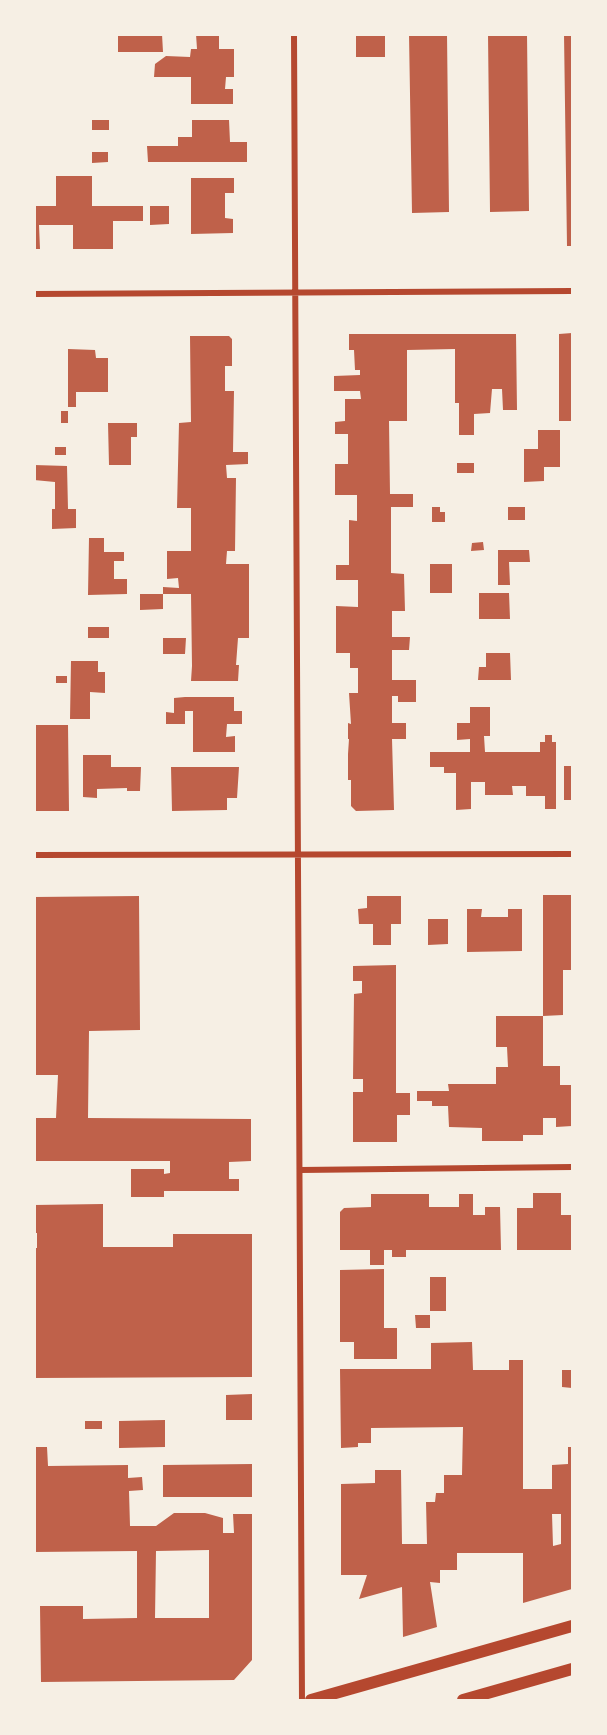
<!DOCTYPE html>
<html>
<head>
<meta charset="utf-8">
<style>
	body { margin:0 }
	#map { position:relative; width:607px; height:1735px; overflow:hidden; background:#f6efe4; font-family:"Open Sans",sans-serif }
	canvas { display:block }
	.frame { position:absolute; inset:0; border:36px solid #f6efe4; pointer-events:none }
</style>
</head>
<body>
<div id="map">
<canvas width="607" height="1735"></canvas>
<div class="frame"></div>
</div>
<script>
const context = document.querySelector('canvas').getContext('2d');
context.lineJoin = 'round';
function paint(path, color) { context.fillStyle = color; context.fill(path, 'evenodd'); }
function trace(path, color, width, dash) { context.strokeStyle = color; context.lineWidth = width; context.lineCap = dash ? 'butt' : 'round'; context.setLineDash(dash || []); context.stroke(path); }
const building = new Path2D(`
	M118 34H162L163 52H118Z
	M196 34H219V49H234V77H226L225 89H233V104H191V77H154L155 64 166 56 190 57 191 49H197Z
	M356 34H385V57H356Z
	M409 34H447L449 212 412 213Z
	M488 34H527L529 211 490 212Z
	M564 34H572V246H567Z
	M92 120H109V130H92Z
	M192 120H229L230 142H247V162H148L147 146H178V137H192Z
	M92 152H108V162L92 163Z
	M56 176H92V206H143V221H113V249H73V225H39L40 249H34V206H56Z
	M191 178H234V193H225V218L233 219V233L191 234Z
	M150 206H169V224L150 225Z
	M572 333V421H559V334Z
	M349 334H516L517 410H503L502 389H492L490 413 474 414V435H459V403H455V349L407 350V421H389L390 494H413V507H391V573L404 574 405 611H392V637H410L409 650H392V680H416V702H398V696H392V723H406V739H392L394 810 356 811 351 806V780H348V754L349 739H348V723L351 724 349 693H358V668H350V653H336V606L358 607V580H336V565H349V520L357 521V495H335V464H348V434H335V422L345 421V399H361L360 391H334V376L360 375V370H355L354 350H349Z
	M190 336H229L232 339V366H225V391H234L233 452H248V464L226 465 227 478H236L235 551H227L226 564H249V638H238L236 665H239L238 681H191L192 666 191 594H163V587L179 588 178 578 167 579V551H191V508H177L179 423 191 422Z
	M68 349 95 350 96 358H108V392H76V407H68Z
	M61 411H68V423H61Z
	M108 423H137V437H131V465H109Z
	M538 430H560V467H544V481L524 482V449H538Z
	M55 447H66V455H55Z
	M457 463H474V473H457Z
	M34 465 67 466 68 509H76V528L52 529V509H55V482L34 480Z
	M432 507H440V512H445V522H432Z
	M508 507H525V520H508Z
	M89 538H104V552H124V561H114V579H127V594L88 595Z
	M483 542 484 550 471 551 472 543Z
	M498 550H529L530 562H509L510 585H498Z
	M430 564H452V593H430Z
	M479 593H509L510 619H479Z
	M140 594H163V609L140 610Z
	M88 627H109V638H88Z
	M163 638H186L185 654H163Z
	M486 653H510L511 680H478L479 667H486Z
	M71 661H98V672H105V693L90 692V719H70Z
	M56 676H67V683H56Z
	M185 697H234V711H242V724H227L226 737 235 736V752H193V711H185V724H166V712L174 713V698Z
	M470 707H490V736H484L485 752H540V742H545V735H552V742H556V809H545V796H526V786H512L513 795H485V782H471V809L456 810V773H444V767H430V752H470V739L457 740V723H470Z
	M34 725H68L69 811H34Z
	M83 755H111V767H141L140 791H127V788L97 789V798L83 797Z
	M564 766H572V800H564Z
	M171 767H239L237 798H227V810L172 811Z
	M543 895H572V970H563V1015L543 1016Z
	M139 896 140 1030 89 1031 88 1118 251 1119V1161L229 1162V1179H239V1191H164V1197H131V1169H164V1174L170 1173V1161H34V1118H56L58 1075H34V897Z
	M367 896H401V924H391V945H373V924H359L358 909 367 908Z
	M467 909H482L481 917H508V909H522V951L467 952Z
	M428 919H448V944L428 945Z
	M396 965V1093H410V1115H397V1142H353V1092H363V1079H353L354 994 362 993V981H353V966Z
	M496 1016H543V1066H560V1085H572V1126L556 1127V1118H543V1135H523V1141H482V1128L449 1127 448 1106H432V1101H417V1091H449L448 1084H496V1067H508L507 1047H496Z
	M533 1193H561V1215H572V1250H517V1208H533Z
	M371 1194H429V1207H459V1194H473V1215H485V1207H500L501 1250H406V1257H392V1250H384V1265H370V1250H340V1212L344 1208 371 1207Z
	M103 1204V1247H173V1234H252V1377L34 1378V1248H37V1233H34V1205Z
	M384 1269V1328H397V1359H354V1342H340V1270Z
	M430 1277H446V1311H430Z
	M415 1315H430V1328H416Z
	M472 1342 473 1370H509V1360H523V1489H552V1465L568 1464V1447H572V1589L523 1603V1553H457V1570H440V1583L430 1582 437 1627 403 1637 402 1587 359 1599 367 1575H341V1484L375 1483V1470H401L402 1544H427L426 1502H435L436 1493H444V1475H462L463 1427 371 1428V1443H358V1447L341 1448 340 1369H431V1343ZM552 1514H561V1544L553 1546Z
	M562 1370H572V1388L562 1387Z
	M252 1394V1420H226V1395Z
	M165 1420V1447L119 1448V1421Z
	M85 1421H102V1429H85Z
	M34 1447H47L48 1466 128 1465V1478L142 1477 143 1490 129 1491 130 1526H156L174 1513H205L223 1518V1533H234L233 1514H252V1660L234 1680 41 1682 40 1606H83V1619L137 1618V1551L34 1552ZM209 1550V1618H155L156 1551Z
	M252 1464V1497H163V1465Z`);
const minor = new Path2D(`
	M294 34 302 1700
	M34 294 572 291
	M34 855 572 854
	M300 1170 572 1167`);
const secondary = new Path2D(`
	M311 1700 572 1626
	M463 1700 572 1669`);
paint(building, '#bf614a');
trace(minor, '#b5482f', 6);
trace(secondary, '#b5482f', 12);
</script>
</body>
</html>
